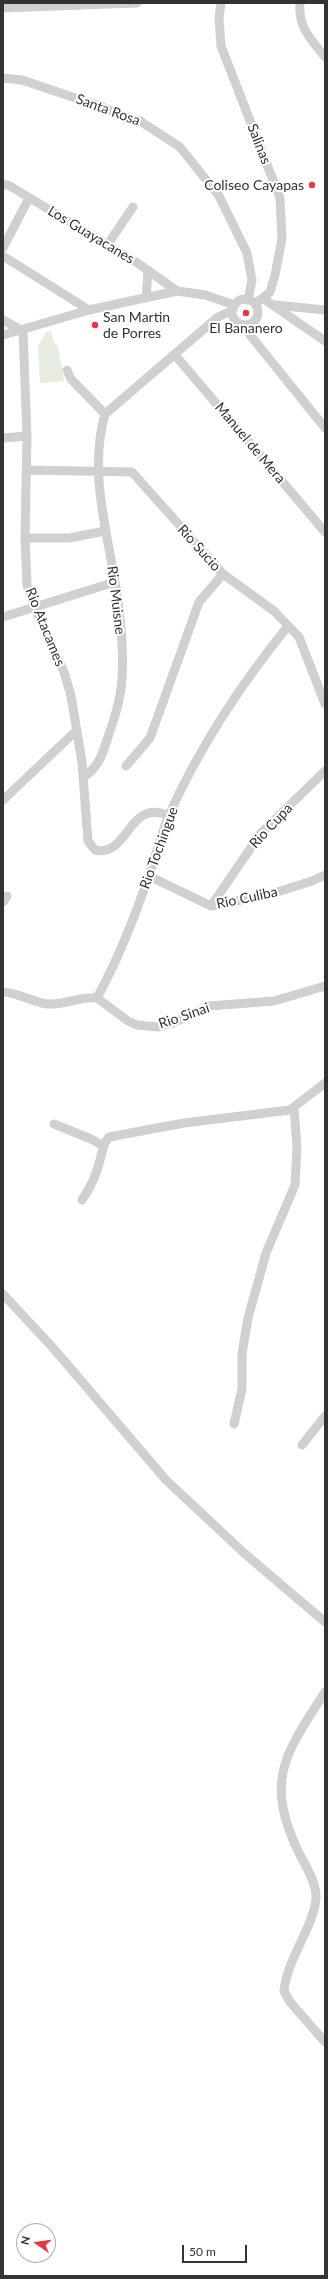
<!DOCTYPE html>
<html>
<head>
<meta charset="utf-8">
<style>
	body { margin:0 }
	#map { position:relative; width:328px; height:2279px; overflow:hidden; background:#fff; font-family:Lato,sans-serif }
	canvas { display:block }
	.frame { position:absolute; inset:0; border:4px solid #333; pointer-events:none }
	.north { position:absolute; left:16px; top:2223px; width:40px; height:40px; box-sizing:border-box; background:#fff; border:1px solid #adadad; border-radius:50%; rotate:283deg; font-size:11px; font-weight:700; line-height:16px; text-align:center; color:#333 }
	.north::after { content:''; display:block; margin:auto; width:14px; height:18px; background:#e63946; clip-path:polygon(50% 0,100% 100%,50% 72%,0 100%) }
	.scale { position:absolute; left:182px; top:2245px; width:65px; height:18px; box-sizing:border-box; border:2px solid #333; border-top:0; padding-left:5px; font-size:12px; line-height:14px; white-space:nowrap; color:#333; -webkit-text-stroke:3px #fff; paint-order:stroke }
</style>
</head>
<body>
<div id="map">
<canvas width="328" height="2279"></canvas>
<div class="frame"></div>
<div class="north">N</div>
<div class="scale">50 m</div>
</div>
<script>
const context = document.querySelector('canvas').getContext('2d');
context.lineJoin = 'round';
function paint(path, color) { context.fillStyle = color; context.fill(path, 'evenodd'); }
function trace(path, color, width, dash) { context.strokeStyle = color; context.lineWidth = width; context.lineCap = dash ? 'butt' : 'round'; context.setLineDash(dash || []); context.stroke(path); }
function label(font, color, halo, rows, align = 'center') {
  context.font = font + ' Lato,sans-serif'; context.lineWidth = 4; context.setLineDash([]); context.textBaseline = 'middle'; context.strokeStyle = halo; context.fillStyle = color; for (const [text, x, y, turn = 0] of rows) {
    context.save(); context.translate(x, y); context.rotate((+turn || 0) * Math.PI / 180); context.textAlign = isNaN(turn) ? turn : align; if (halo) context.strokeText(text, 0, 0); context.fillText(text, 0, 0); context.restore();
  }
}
const green = new Path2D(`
	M51 331 54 343 58 346 64 381 40 383 38 347 46 332Z`);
const minor = new Path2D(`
	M221 3 219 18 221 46 280 198 282 239 275 275 270 292 255 304
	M300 3C298 28 311 39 325 57
	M3 8 137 3
	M3 78 22 80 102 107 131 119 140 121 180 147 219 196 247 253 252 280 248 300
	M3 184 10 186 136 262 177 291
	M108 244 133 207
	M3 248 29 198
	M3 256 89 310
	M146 298 148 270
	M264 299 325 341
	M232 312a13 13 0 1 1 26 0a13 13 0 1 1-26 0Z
	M275 305 325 310
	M3 320 23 331 27 436 25 538 27 585 34 607 64 672 71 696 82 762 88 841 95 850C129 858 128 797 169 816
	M242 325 325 428
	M3 335 89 310 177 291 205 295 235 305
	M175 355 325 532
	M67 370 71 379 105 414
	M3 438 27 436
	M27 470 132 472 223 574 274 611 299 637 325 704
	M25 538H69L105 531
	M3 617 115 582
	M126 766 150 738 199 602 223 574
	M83 777C97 770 103 754 107 740 114 720 121 699 122 678 124 647 120 613 115 582 106 526 89 471 105 414L218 317 233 310
	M3 800 77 730
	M149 876 211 906 271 894 312 881 325 875
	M3 902 7 896
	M211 906 261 833 325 771
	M3 992C20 993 34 1003 48 1004 65 1005 81 996 97 998 118 959 135 917 149 875 156 855 161 834 169 815 200 746 241 684 288 626
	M97 998 128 1021 137 1025 158 1027 173 1023 209 1006 274 1001 325 986
	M54 1124 91 1139 102 1145
	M82 1200C90 1188 97 1174 100 1160 103 1150 102 1145 109 1137L184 1123 290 1110 325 1083
	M3 1294 54 1349 166 1480 244 1553 325 1622
	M234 1424 242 1389V1354L248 1318 266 1253 295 1185 297 1147 294 1108
	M302 1445 325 1416
	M325 1692C286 1753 264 1779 298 1851 305 1865 317 1883 316 1899 313 1928 287 1959 284 1991L290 2002 325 2042`);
const markers = [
	[312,185,4,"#e63946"],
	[246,313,4,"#e63946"],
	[95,325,4,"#e63946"]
];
const streetNames = [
	["Santa Rosa",108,110,20],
	["Salinas",259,144,69],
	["Los Guayacanes",91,235,31],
	["Manuel de Mera",250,443,50],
	["Rio Sucio",199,548,48],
	["Rio Muisne",116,600,83],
	["Rio Atacames",45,627,68],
	["Rio Cupa",271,826,-47],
	["Rio Tochingue",159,848,-70],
	["Rio Culiba",247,898,-12],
	["Rio Sinai",184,1016,-19]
];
const poiNames = [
	["Coliseo Cayapas",304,185],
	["San Martin",103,317,"left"],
	["de Porres",103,333,"left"],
	["El Bananero",246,328,"center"]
];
paint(green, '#e6ecdf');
trace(minor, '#d0d0d0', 9);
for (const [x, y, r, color] of markers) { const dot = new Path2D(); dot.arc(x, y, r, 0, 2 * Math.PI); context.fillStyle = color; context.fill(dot); trace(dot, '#fff', 1.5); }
label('14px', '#333', '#fff', streetNames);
label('14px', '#333', '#fff', poiNames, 'right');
</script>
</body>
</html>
